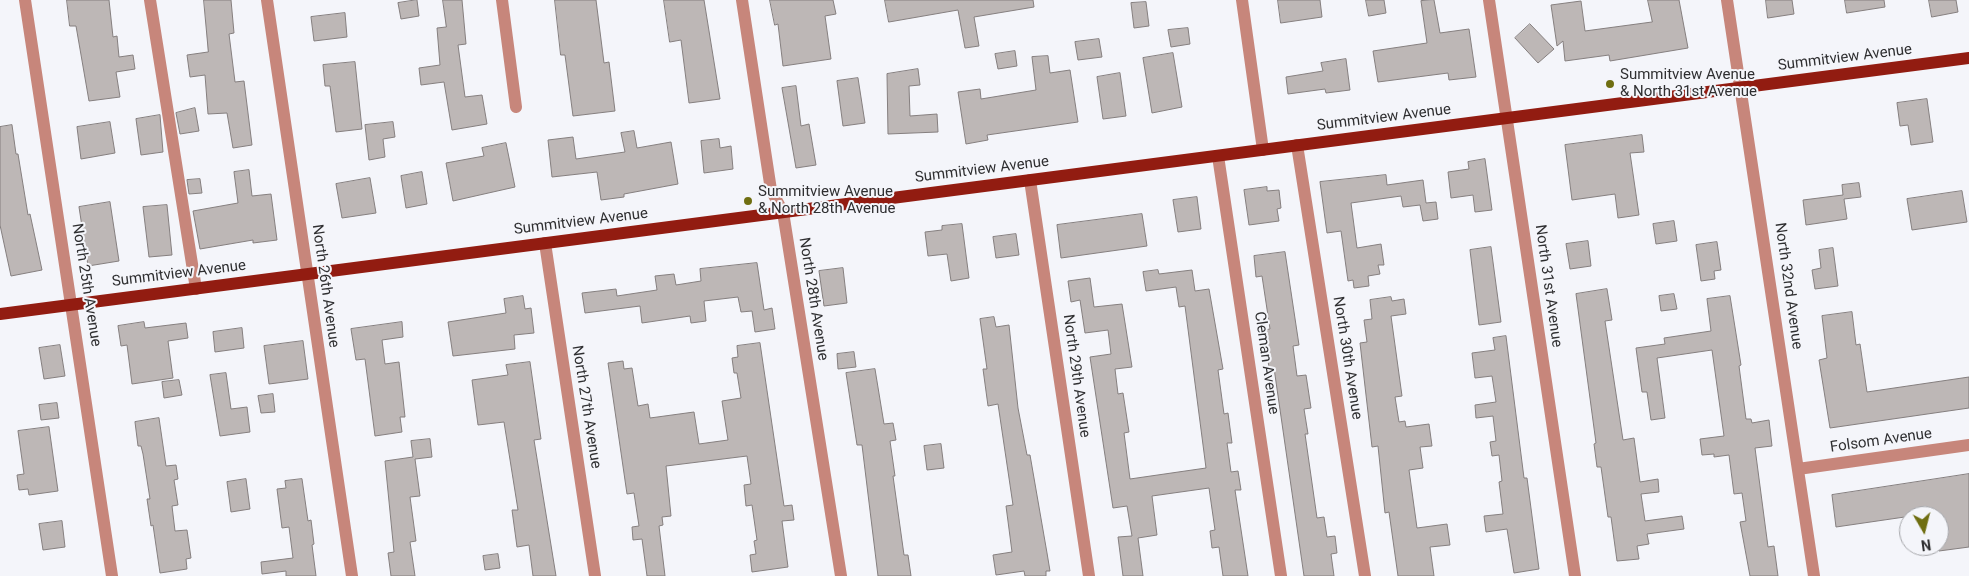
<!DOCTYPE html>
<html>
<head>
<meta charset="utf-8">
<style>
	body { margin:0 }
	#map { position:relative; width:1969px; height:576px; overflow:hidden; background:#f4f5fa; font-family:Roboto,sans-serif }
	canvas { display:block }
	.north { position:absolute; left:1899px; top:506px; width:50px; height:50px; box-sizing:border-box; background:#f4f5fa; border:1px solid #a5a6aa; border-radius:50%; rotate:172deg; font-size:14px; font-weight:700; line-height:20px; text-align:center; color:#2f2f31 }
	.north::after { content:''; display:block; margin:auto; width:18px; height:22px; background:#6f6e11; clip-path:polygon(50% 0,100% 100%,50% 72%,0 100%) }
</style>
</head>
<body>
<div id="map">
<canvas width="1969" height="576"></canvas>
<div class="north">N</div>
</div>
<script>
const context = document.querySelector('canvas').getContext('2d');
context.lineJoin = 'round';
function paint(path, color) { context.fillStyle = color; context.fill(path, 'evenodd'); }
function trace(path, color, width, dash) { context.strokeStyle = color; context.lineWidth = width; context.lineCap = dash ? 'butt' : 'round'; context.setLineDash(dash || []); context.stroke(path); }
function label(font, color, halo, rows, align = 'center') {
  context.font = font + ' Roboto,sans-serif'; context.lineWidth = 4; context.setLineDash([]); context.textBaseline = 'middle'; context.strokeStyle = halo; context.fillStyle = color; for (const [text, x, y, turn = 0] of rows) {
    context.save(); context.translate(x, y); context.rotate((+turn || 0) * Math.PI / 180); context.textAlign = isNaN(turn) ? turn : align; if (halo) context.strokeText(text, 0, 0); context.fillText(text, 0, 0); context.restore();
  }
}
const building = new Path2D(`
	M67 0H109L113 37 117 36 119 57 133 55 135 69 116 72 120 97 89 101 76 26H70Z
	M204 0H231L234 33 229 34 235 82 244 81 252 145 233 148 227 113 208 114 205 75 190 77 187 55 208 52Z
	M417 0 419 16 401 19 398 3Z
	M443 0H462L466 44 458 45 465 97 482 95 487 124 452 130 444 82 421 85 419 68 440 65 437 28 446 27Z
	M555 0H596L604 63 609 62 615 111 573 116 565 55H561Z
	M664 0H704L720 99 689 103 681 40 670 42Z
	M770 0H833L836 14 825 16 831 59 783 66 778 24 775 25Z
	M885 0H1033L1034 7 974 17 979 46 965 48 958 10 889 22Z
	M1278 0H1320L1322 17 1281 23Z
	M1366 0H1384L1386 13 1369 16Z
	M1434 0 1440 33 1469 29 1476 77 1449 80 1448 73 1378 82 1373 51 1427 43 1421 1Z
	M1648 0H1679L1688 48 1610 61 1609 55 1565 61 1563 41 1557 46 1551 5 1581 1 1585 31 1652 22Z
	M1766 0H1792L1794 14 1768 18Z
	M1845 0H1884L1885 7 1847 13Z
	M1929 0H1956L1958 12 1932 17Z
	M1146 2 1149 26 1134 28 1131 3Z
	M345 13 347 37 314 41 311 17Z
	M1530 24 1554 49 1538 63 1515 38Z
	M1188 28 1190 44 1171 47 1168 30Z
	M1099 39 1102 57 1078 60 1075 42Z
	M1015 51 1017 66 998 69 995 54Z
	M1173 53 1182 107 1152 113 1143 58Z
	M1048 56 1050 73 1070 70 1078 122 987 135 988 140 966 144 958 92 980 89 981 99 1036 90 1032 57Z
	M1346 59 1350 90 1326 93 1325 89 1288 94 1286 77 1323 71 1321 63Z
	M355 62 362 129 336 132 330 86H325L323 65Z
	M918 69 920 85 909 86 910 116 937 114 938 132 888 134 887 74Z
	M1120 73 1126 116 1103 119 1097 77Z
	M858 78 865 123 843 126 837 81Z
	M796 86 801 126 809 124 816 165 796 168 782 88Z
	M1927 99 1933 142 1911 145 1908 125 1900 126 1897 103Z
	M195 108 199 131 180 134 176 113Z
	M160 115 163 152 141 155 136 119Z
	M110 122 115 153 81 159 77 127Z
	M393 122 395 137 383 139 385 157 369 160 365 125Z
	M12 125 16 154H18L28 215 30 214 42 270 11 276 0 225V127Z
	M634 131 637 148 671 142 678 184 624 194V197L601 200 597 172 552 177 548 140 573 137 576 159 625 152 621 133Z
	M1642 135 1644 152 1630 153 1639 215 1618 218 1615 194 1572 200 1565 145Z
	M719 139 720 148 731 146 733 169 704 173 701 141Z
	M506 143 515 187 453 201 446 163 484 156 482 148Z
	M1485 159 1492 210 1475 212 1473 195 1451 198 1448 172 1469 169 1468 162Z
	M249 170 252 196 271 194 277 240 253 243V240L200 249 193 211 238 203 234 172Z
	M422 172 427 204 406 208 401 176Z
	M1386 175 1387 185 1423 180 1426 203 1436 202 1438 219 1423 221 1420 205 1403 207 1401 196 1351 203 1357 248 1381 244 1384 265H1378L1380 274 1368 276 1369 286 1354 288 1353 280 1348 281 1341 231 1327 233 1320 182Z
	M370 178 376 213 342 218 336 184Z
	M200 179 202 193 189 194 187 180Z
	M1859 183 1861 197 1844 199 1847 219 1806 225 1803 200 1843 195 1842 185Z
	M1267 187V191L1279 190 1281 208 1277 209 1279 221 1249 225 1244 190Z
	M1962 191 1967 222 1912 230 1907 199Z
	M1197 197 1201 229 1178 232 1173 200Z
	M110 202 119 261 88 266 79 207Z
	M167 205 172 255 149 257 143 207Z
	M1142 214 1147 246 1061 258 1057 225Z
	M1674 221 1677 241 1656 244 1653 224Z
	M962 224 969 278 951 281 947 254 928 256 925 232 942 230V226Z
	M1016 234 1019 255 996 258 993 237Z
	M1588 241 1591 266 1570 269 1566 244Z
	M1717 242 1721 270 1714 271 1715 279 1701 281 1696 245Z
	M1491 247 1501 322 1479 325 1470 250Z
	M1833 248 1838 286 1815 289 1812 270 1821 268 1819 250Z
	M1285 252 1299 345 1293 346 1297 376 1306 375 1311 408 1304 409 1308 434H1305L1317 518 1324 517 1327 537 1335 536 1337 553 1331 554 1334 576H1304L1274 368H1269L1264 330 1270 329 1262 276 1256 277 1254 256Z
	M757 263 764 310 772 308 775 329 755 332 752 311 741 312 738 297 704 301 706 321 691 323 690 316 642 323 640 306 585 313 582 293 616 289 617 296 657 290 655 276 674 274 676 285 701 281 700 269Z
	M843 268 847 303 824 306 819 271Z
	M1158 270 1159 274 1192 270 1195 291 1209 289 1223 369 1218 370 1224 414 1228 413 1232 443H1227L1231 472 1238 471 1241 490H1235L1248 576H1223L1219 547 1212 548 1210 531 1215 530 1209 488 1152 496 1157 535 1138 538 1143 576H1123L1118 537 1132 536 1127 506 1113 508 1090 357 1111 354 1108 330 1085 333 1080 300 1071 302 1068 281 1090 278 1094 307 1122 304 1132 367 1115 369 1118 394 1123 393 1129 432 1124 433 1130 479 1206 468 1185 306 1179 307 1176 287 1146 291 1143 272Z
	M1607 289 1612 320 1605 321 1623 440 1634 438 1640 482 1658 479 1659 492 1641 494 1645 521 1682 516 1684 529 1647 534 1649 544 1637 546 1639 559 1617 561 1611 517H1608L1601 467H1597L1594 444 1596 443 1576 294Z
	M1674 294 1677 309 1661 311 1659 296Z
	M523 296 525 309 531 308 534 333 514 335 515 349 453 356 448 322 506 313 504 299Z
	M1730 296 1741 365 1739 366 1746 419H1751L1752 423 1769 420 1772 446 1755 448 1768 547 1774 546 1778 576H1750L1740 522 1746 521 1742 493 1734 494 1729 455 1714 457V454L1702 455 1700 439 1724 436 1712 350 1657 358 1665 418 1651 420 1647 392H1642L1636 348 1665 344 1664 338 1711 331 1707 299Z
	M1391 297 1392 301 1404 299 1406 314 1391 316 1402 396 1395 397 1399 422 1405 421 1406 427 1429 424 1432 446 1420 447 1423 468 1409 470 1417 528 1447 524 1450 545 1430 547 1434 576H1398L1389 512 1385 513 1378 446 1372 447 1360 343 1367 342 1364 320 1372 319 1370 300Z
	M1852 312 1856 345 1860 344 1867 392 1969 377V408L1830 428 1819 360 1827 358 1822 316Z
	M994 317 996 327 1009 325 1018 408 1027 455H1030L1047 553 1050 571H1046V576H1025L1024 571 996 575 993 555 1012 552 1006 506 1013 505 998 404 988 406 983 369H987L980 319Z
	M144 322 145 328 186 323 188 338 168 341 173 378 132 384 127 345 121 346 118 326Z
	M402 322 403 337 382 340 385 364 399 362 405 417H400L402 432 375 436 365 359 356 360 351 329Z
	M242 328 244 348 215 352 213 332Z
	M1506 336 1524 478H1527L1539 569 1514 573 1507 529 1486 532 1484 516 1503 514 1499 482 1502 481 1499 455 1492 456 1490 442 1496 441 1493 416 1476 418 1475 405 1496 402 1492 376 1475 378 1472 353 1495 350 1493 338Z
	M303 341 308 379 269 384 264 346Z
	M760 343 784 506 792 505 794 520 782 521 788 567 752 572 750 555 756 554 754 541 757 540 752 505 746 506 744 485 751 484 747 456 666 466 671 516 662 517 663 525 659 526 665 576H647L642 539 633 540 632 527 639 526 634 493 627 494 608 363 623 361 624 369 632 368 638 406 648 404 650 418 694 412 699 444 728 440 722 401 741 398 737 373H734L732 358 738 357 737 346Z
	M60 345 65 376 44 379 39 348Z
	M854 352 856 367 838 369 837 354Z
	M530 362 541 439 534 440 556 576H533L529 545 517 547 512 510H518L504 422 478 425 472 380 508 375 506 365Z
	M875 369 884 424 893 423 896 440 890 441 895 476H893L904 555H908L911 576H878L862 445H857L846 373Z
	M226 373 231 409 247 407 250 432 220 436 210 375Z
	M179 380 182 395 164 398 162 382Z
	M273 394 275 412 261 413 258 396Z
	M57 403 59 418 41 420 39 405Z
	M159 418 166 466 176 465 178 479 174 480 178 505 172 506 175 531 187 530 191 558 186 559 187 569 160 573 153 525 151 526 147 499H150L143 454 141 446H138L135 422Z
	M49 427 58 491 29 495 28 489 19 490 17 475 24 474 18 431Z
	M430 439 432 457 415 459 420 496 410 497 416 541 410 542 415 576H391L388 553 394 552 385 461 413 457 411 441Z
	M941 444 944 468 927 470 924 446Z
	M1969 474V547L1939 551V512L1836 527 1832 495Z
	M246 479 250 509 231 512 227 482Z
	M302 479 308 521 311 520 314 544 312 545 316 576H286V571L262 574 261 562 293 558 289 527 282 528 277 489 286 488 285 481Z
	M62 521 65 547 43 550 39 524Z
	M498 554 500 568 485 570 483 556Z`);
const minor = new Path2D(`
	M25 0 112 576
	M150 0 196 289
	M267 0 352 576
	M502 0 516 107
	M742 0 771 190 783 212 841 576
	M1242 0 1263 150
	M1489 0 1575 576
	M1727 0 1814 576
	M1297 145 1365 576
	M1218 156 1281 576
	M1030 180 1089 576
	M545 243 595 576
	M1798 469 1969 445`);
const major = new Path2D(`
	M0 314 1969 58`);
const markers = [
	[1610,84,5,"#6f6e11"],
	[748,201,5,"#6f6e11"]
];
const streetNames = [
	["Summitview Avenue",1845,58,-7],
	["Summitview Avenue",1384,118,-7],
	["Summitview Avenue",982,170,-7],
	["Summitview Avenue",581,222,-7],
	["Summitview Avenue",179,274,-7],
	["North 25th Avenue",86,285,81],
	["North 26th Avenue",325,286,82],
	["North 31st Avenue",1548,286,82],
	["North 32nd Avenue",1788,286,82],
	["North 28th Avenue",813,299,81],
	["North 30th Avenue",1347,358,81],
	["Cleman Avenue",1266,363,82],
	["North 29th Avenue",1076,376,82],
	["North 27th Avenue",586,407,81],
	["Folsom Avenue",1881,441,-8]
];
const poiNames = [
	["Summitview Avenue",1620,75],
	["& North 31st Avenue",1620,92],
	["Summitview Avenue",758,192],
	["& North 28th Avenue",758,209]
];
paint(building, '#bdb7b6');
trace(building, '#857f7f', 1);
trace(minor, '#c7867b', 12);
trace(major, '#921c11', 12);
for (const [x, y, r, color] of markers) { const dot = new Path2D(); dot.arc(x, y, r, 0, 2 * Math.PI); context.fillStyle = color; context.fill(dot); trace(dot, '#f4f5fa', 2); }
label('15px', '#2f2f31', '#f4f5fa', streetNames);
label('15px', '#2f2f31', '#f4f5fa', poiNames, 'left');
</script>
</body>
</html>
